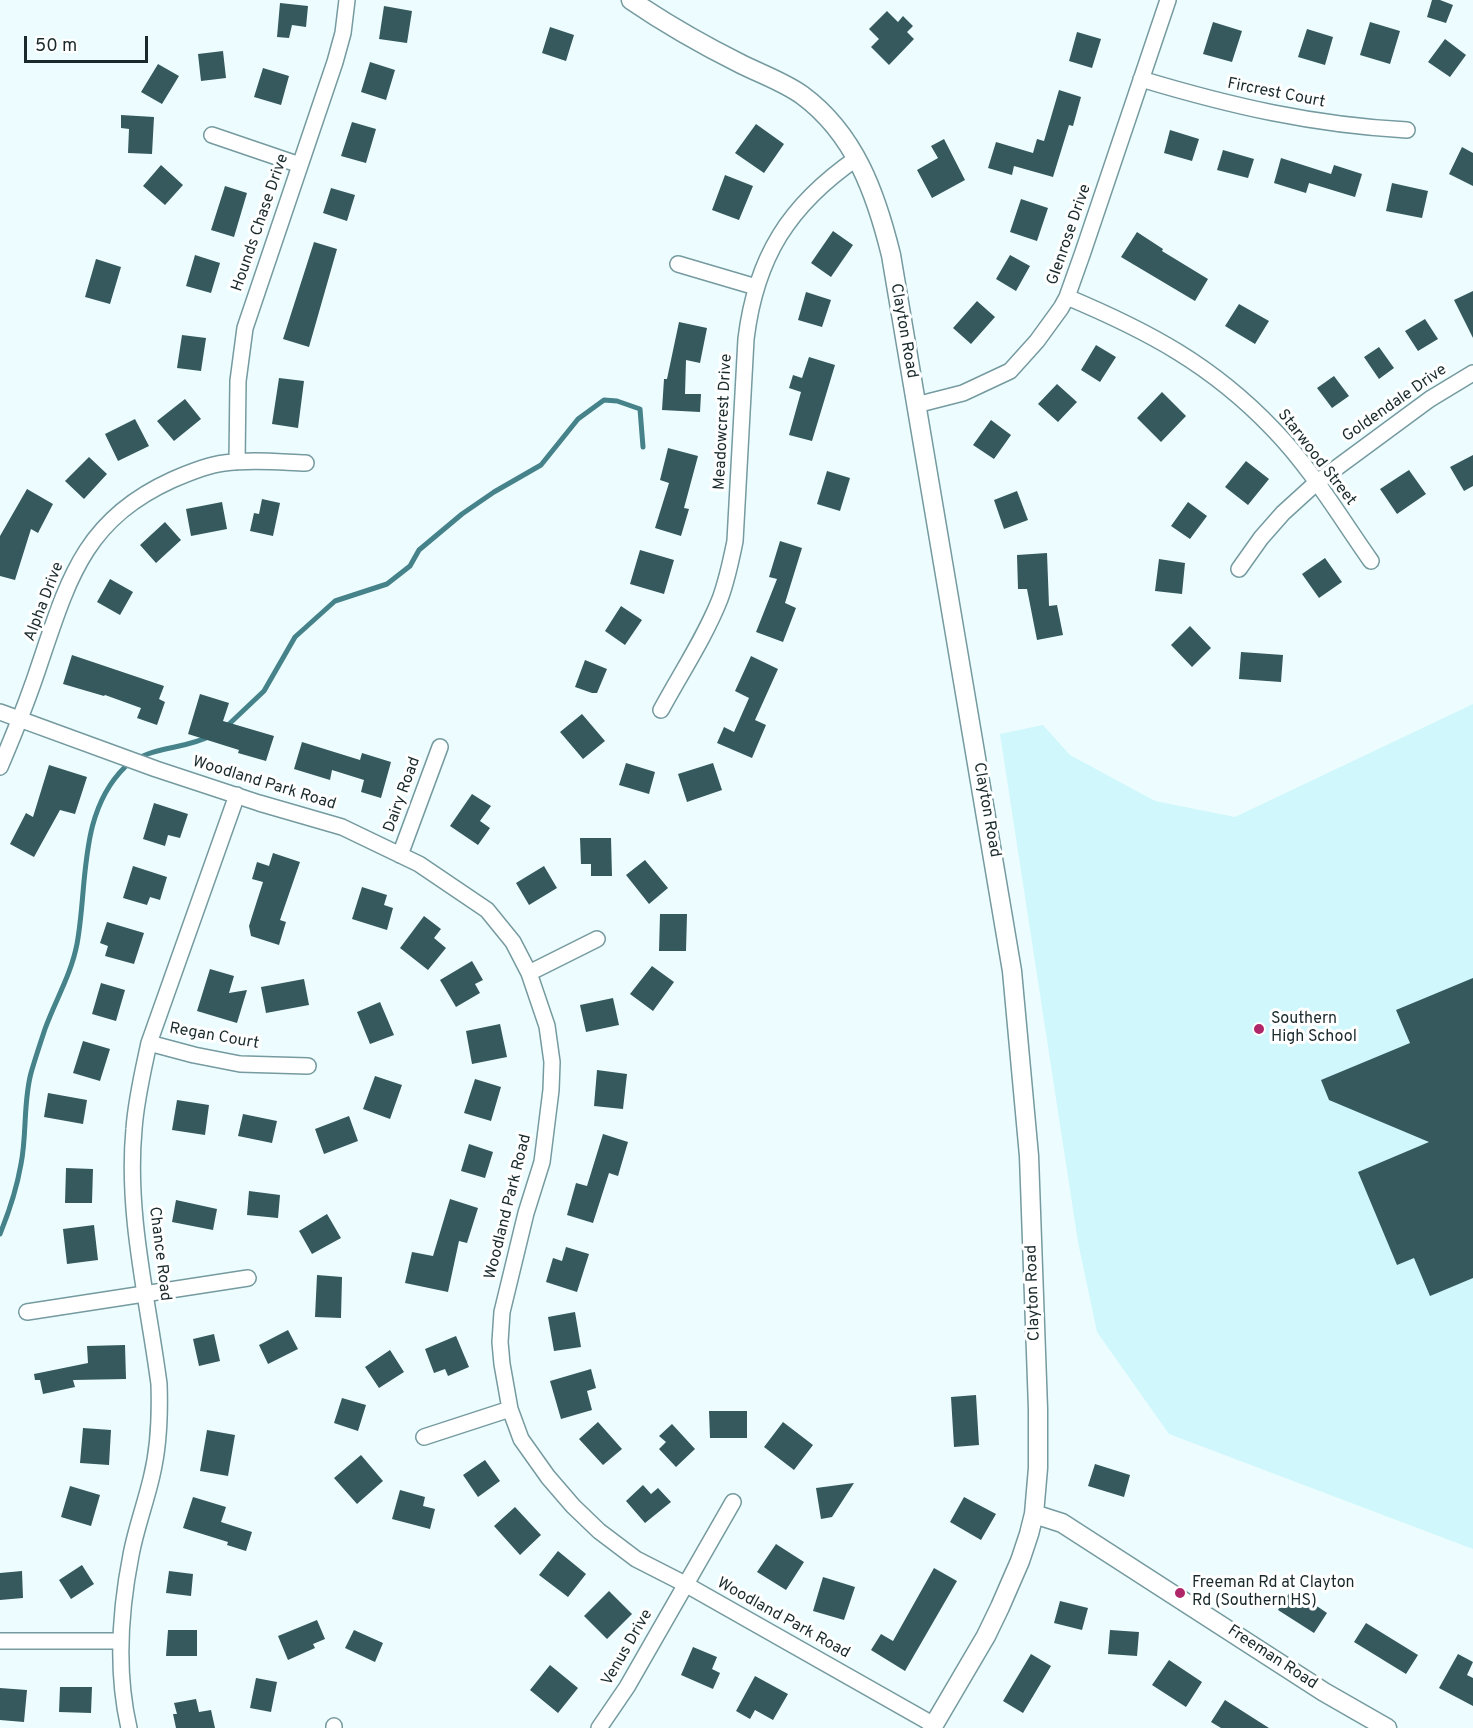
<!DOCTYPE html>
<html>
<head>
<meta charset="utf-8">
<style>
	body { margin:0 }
	#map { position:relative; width:1473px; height:1728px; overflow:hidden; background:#edfdff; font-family:Overpass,sans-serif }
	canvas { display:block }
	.scale { position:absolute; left:24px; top:36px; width:124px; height:27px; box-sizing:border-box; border:3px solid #1a2a2c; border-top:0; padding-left:8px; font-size:18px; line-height:21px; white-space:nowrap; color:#1a2a2c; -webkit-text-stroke:4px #fff; paint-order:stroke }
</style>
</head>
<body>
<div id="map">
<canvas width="1473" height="1728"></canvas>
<div class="scale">50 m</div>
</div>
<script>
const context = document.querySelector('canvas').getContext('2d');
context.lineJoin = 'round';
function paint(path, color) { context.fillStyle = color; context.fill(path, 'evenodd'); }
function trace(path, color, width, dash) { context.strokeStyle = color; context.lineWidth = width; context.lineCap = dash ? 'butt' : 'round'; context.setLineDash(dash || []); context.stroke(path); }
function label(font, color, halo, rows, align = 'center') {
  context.font = font + ' Overpass,sans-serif'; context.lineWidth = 6; context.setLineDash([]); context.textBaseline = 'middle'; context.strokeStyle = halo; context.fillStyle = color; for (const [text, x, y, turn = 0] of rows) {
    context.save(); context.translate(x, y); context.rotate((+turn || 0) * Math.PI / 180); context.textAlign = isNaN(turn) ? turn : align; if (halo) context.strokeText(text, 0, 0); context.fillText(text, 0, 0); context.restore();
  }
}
const built = new Path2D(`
	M1473 704V1549L1169 1434 1097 1332 1078 1242 1000 734 1043 725 1070 755 1155 801 1235 817Z`);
const stream = new Path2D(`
	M226 727 264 691 295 637 335 601 387 584 410 566 419 550 462 514 494 492 541 465 578 419 604 400 617 401 640 409 643 447
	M0 1234C9 1212 17 1187 21 1164 27 1134 23 1103 31 1073 35 1059 40 1044 45 1029 55 1001 71 975 77 944 88 885 78 813 125 767 148 746 184 750 210 736`);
const building = new Path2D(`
	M1432 0H1440L1453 5 1446 23 1427 17Z
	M280 3 308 6 306 27 292 25 289 38 277 37Z
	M384 6 412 11 407 43 379 39Z
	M887 11 898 22 903 16 913 26 907 32 914 39 889 65 871 47 879 39 869 29Z
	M1213 22 1242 31 1232 62 1203 54Z
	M1370 22 1400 31 1390 64 1360 55Z
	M550 27 574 35 566 61 542 53Z
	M1307 29 1333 37 1325 65 1298 57Z
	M1077 32 1101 39 1092 68 1069 61Z
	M1445 39 1466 55 1450 77 1428 62Z
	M223 51 226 78 201 81 198 54Z
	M370 62 395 70 386 100 361 92Z
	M158 64 179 76 162 104 141 92Z
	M263 68 289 76 281 105 254 97Z
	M1059 90 1081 97 1073 126 1069 125 1053 177 1014 166 1012 175 988 168 996 142 1033 153 1037 139 1044 141Z
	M121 115 154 117 152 154 128 153 129 129 121 128Z
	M352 122 376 129 366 163 341 156Z
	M756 124 784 144 764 173 735 153Z
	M1170 130 1199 139 1192 161 1164 153Z
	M944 139 965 180 932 198 917 170 938 158 931 146Z
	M1462 147 1473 153V186L1449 174Z
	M1223 150 1254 159 1248 178 1217 170Z
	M1281 158 1331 174 1334 165 1362 174 1355 197 1309 183 1306 193 1274 183Z
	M161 165 183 185 165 205 143 186Z
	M725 175 753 186 739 220 712 210Z
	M1392 183 1428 191 1422 218 1386 211Z
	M225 186 247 193 234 237 211 230Z
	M331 188 355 195 347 221 323 213Z
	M1021 199 1048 208 1037 241 1010 232Z
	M833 231 853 245 831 277 811 263Z
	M1137 232 1163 249 1162 251 1208 279 1195 301 1121 257Z
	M314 242 337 249 309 347 283 339Z
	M195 255 220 263 211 293 186 286Z
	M1010 255 1030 266 1016 291 996 279Z
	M96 259 121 267 110 304 85 297Z
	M1473 291V338L1454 300Z
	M806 292 831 300 822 327 798 320Z
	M977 301 995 317 971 344 953 328Z
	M1239 304 1269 321 1255 344 1225 326Z
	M1425 319 1438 339 1418 351 1405 331Z
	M679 322 707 328 700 363 686 360 685 394H701L700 412 662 410 664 379H667Z
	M182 335 206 338 201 371 177 368Z
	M1096 345 1116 357 1100 382 1081 370Z
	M1379 347 1394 368 1379 379 1364 357Z
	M809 357 835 365 812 441 789 435 801 392 789 388 793 375 802 378Z
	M1334 376 1349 396 1332 408 1317 388Z
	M279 378 304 381 298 428 272 424Z
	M1057 384 1077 402 1058 422 1038 404Z
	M1162 392 1186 416 1161 442 1137 418Z
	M185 399 201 419 174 441 157 421Z
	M135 419 149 446 118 461 105 434Z
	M991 420 1011 435 994 459 973 445Z
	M668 448 698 456 684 508 689 509 681 536 655 528 669 483 660 480Z
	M1473 455V486L1464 491 1450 467Z
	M89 457 107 474 84 499 65 481Z
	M1246 461 1269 479 1248 505 1225 487Z
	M1409 470 1426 494 1397 514 1380 489Z
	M827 471 850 478 840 511 817 504Z
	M27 489 53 504 38 533 31 529 15 580 0 576V536Z
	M1017 491 1028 520 1004 529 994 500Z
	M262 499 280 503 273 536 250 531 254 513 259 514Z
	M222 502 227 529 191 536 186 509Z
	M1188 502 1207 516 1190 539 1171 526Z
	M165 522 181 540 156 563 140 545Z
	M780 541 802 548 785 603 796 608 783 642 756 632 777 579 769 577Z
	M640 550 674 560 664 594 630 584Z
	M1047 553 1049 606 1057 605 1063 635 1037 640 1027 589H1018L1017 555Z
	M1325 558 1342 582 1319 598 1302 574Z
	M1159 559 1185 563 1182 594 1155 591Z
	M110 579 133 592 120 615 97 602Z
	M621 606 642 620 625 645 605 631Z
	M1190 626 1211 648 1192 667 1171 645Z
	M1241 652 1283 655 1281 682 1239 679Z
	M72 655 164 686 159 699 165 702 157 725 137 718 141 708 105 695 104 696 63 684Z
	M751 656 778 669 755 720 766 725 752 758 717 743 724 727 734 732 749 698 735 691Z
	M585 660 607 669 597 693H592L575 687Z
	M200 694 229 703 223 721 274 736 266 761 238 753 239 750 188 734Z
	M582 714 605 741 583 759 560 732Z
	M302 742 360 760 362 753 391 762 381 798 361 792 364 780 332 770 330 780 294 769Z
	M626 763 655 772 649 794 619 785Z
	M713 763 722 790 687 802 678 774Z
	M49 765 87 777 75 814 60 810 34 857 10 844 26 813 33 817Z
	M472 794 491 806 480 821 490 828 478 845 450 826Z
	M154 803 188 814 180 838 168 835 165 846 143 839Z
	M580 838H611L612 876H591V864H581Z
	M273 853 300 862 280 920 286 922 279 945 251 936 249 926 263 882 252 879 257 862 269 866Z
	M645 860 668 888 649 904 626 875Z
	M133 866 167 877 160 900 150 897 147 905 123 898Z
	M544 866 557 888 529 905 516 883Z
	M362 887 387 895 384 905 393 908 387 930 352 919Z
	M660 914H687L686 951H659Z
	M424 916 441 929 434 938 446 948 428 970 400 948Z
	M107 922 144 933 134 964 105 956 108 946 100 943Z
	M472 961 483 980 475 984 480 993 456 1007 440 980Z
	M652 966 674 982 653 1011 630 994Z
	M210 969 234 976 229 993 247 990 237 1023 197 1011Z
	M1473 978V1278L1430 1296 1414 1258 1397 1265 1358 1172 1429 1142 1329 1100 1321 1080 1410 1043 1396 1010Z
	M304 979 309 1005 266 1013 261 987Z
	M101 983 125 990 116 1021 92 1014Z
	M613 998 619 1025 586 1032 580 1005Z
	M380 1002 394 1035 370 1044 357 1012Z
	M500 1024 507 1057 472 1064 466 1031Z
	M83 1041 110 1049 100 1081 73 1073Z
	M597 1070 627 1074 623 1109 594 1106Z
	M375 1076 402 1085 390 1119 363 1109Z
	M475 1079 501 1087 491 1121 464 1113Z
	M48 1093 87 1100 83 1124 44 1117Z
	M177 1100 209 1105 205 1135 172 1130Z
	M243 1114 277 1121 272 1143 238 1136Z
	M349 1116 358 1141 324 1154 315 1129Z
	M603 1134 628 1142 618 1176 609 1173 593 1223 567 1215 576 1183 587 1186Z
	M469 1144 493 1152 485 1178 461 1171Z
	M66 1168 93 1169 92 1203H65Z
	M249 1191 280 1195 278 1218 247 1215Z
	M450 1199 478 1208 467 1243 459 1241 448 1292 405 1283 412 1252 433 1256Z
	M176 1200 217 1209 213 1230 172 1222Z
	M327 1214 341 1238 312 1254 299 1231Z
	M94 1225 98 1260 67 1264 63 1229Z
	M566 1247 589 1254 577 1292 546 1282 553 1258 562 1261Z
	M317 1275 342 1277 341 1318 315 1317Z
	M575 1312 581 1347 554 1351 548 1317Z
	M288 1330 298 1349 268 1364 259 1345Z
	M214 1334 220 1361 199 1366 193 1339Z
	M456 1336 469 1367 448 1376 445 1369 434 1373 425 1349Z
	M125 1345 126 1379 73 1380 75 1387 43 1394 40 1380H35L34 1374 88 1363 87 1346Z
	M390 1350 404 1372 379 1388 365 1367Z
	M591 1369 596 1388 587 1391 592 1410 561 1419 550 1381Z
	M976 1395 979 1445 954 1447 951 1397Z
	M342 1398 366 1405 358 1431 334 1423Z
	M709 1411H747V1438H710Z
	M598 1422 622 1449 603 1465 579 1439Z
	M783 1422 813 1445 794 1470 764 1447Z
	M672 1424 695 1449 676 1467 659 1449 666 1442 659 1436Z
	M83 1428 111 1430 109 1465 80 1463Z
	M207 1430 235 1435 228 1476 200 1471Z
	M361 1455 383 1481 357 1504 334 1478Z
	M485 1460 500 1481 478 1497 463 1475Z
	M1095 1464 1130 1475 1124 1497 1088 1486Z
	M854 1483 832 1517 821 1519 816 1488Z
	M643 1485 651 1494 658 1488 671 1502 645 1523 626 1501Z
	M70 1486 100 1495 91 1526 61 1517Z
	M400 1490 425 1497 423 1506 435 1509 430 1529 392 1519Z
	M193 1497 226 1507 221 1522 252 1532 246 1551 227 1545 228 1542 183 1528Z
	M964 1497 996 1514 981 1540 950 1522Z
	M515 1507 541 1535 520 1555 494 1526Z
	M776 1544 804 1562 786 1590 757 1572Z
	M558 1551 586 1574 568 1597 539 1575Z
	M82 1565 94 1584 71 1599 59 1580Z
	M934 1568 957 1581 905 1671 871 1650 881 1634 893 1641Z
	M22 1571 23 1598 0 1600V1573Z
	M169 1571 193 1574 191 1596 166 1593Z
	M823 1577 855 1587 844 1620 813 1611Z
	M1292 1589 1327 1613 1314 1633 1278 1610Z
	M609 1591 632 1614 607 1639 584 1616Z
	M1060 1601 1088 1608 1082 1630 1054 1623Z
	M317 1620 325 1639 313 1644 315 1648 288 1660 278 1636Z
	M1366 1623 1418 1655 1406 1674 1354 1642Z
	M168 1630H197V1656H166Z
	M354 1630 383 1643 375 1662 345 1648Z
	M1110 1630 1139 1632 1137 1656 1108 1654Z
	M693 1647 717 1657 712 1669 720 1673 713 1689 681 1675Z
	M1031 1654 1051 1666 1023 1713 1003 1701Z
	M1458 1654 1473 1662 1467 1675 1473 1678V1706L1439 1688Z
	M1169 1660 1202 1682 1186 1707 1152 1685Z
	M550 1665 578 1688 558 1713 530 1690Z
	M755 1676 788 1694 773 1720 755 1710 750 1719 736 1711Z
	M256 1678 277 1682 271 1712 250 1708Z
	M60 1687H92L91 1713 59 1712Z
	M0 1688 27 1690 24 1722 0 1720Z
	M196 1699 199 1712 211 1710 215 1728H176L173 1714H177L174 1703Z
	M1225 1700 1269 1728H1221L1211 1722Z`);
const minor = new Path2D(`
	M1141 79C1231 106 1313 125 1407 130
	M212 135 300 165
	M678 264 756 287
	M1067 297C1148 331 1212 365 1273 429 1311 468 1340 517 1371 561
	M916 405 963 393 1010 371 1037 341 1061 308 1067 297 1083 252 1168 0
	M237 462 238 381 245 328 335 62 343 33 347 0
	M1239 569 1261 538 1283 513 1316 483 1430 399 1473 373
	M661 710C681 673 705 637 720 599 727 580 731 561 735 541L746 339C756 257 789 205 857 158
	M0 712 156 769 259 803 342 827 419 864 487 910 513 942 529 973 547 1026 552 1062 551 1090 542 1162 526 1213 502 1312 500 1342 502 1364 510 1409 521 1439 548 1477 573 1506 599 1531 636 1559 685 1584 934 1725
	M0 767C15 732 29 697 41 660 69 577 86 519 172 480 188 473 207 465 224 463 251 459 279 462 306 463
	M400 855 440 747
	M529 973 597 939
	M149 1043 194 1055 240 1064 308 1066
	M27 1312 248 1278
	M424 1437 510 1409
	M0 1641H121
	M334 1726V1728
	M129 1728C116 1672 120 1611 131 1555 136 1528 146 1502 152 1475 159 1446 160 1414 159 1384 148 1300 126 1214 134 1129 136 1100 143 1071 149 1043L237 795
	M599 1728 627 1687 733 1502`);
const tertiary = new Path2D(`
	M631 0C666 24 703 45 741 64 761 74 784 82 802 95 855 134 876 194 891 255L1012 971 1029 1156 1038 1409V1468L1034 1514 1029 1534 1020 1561 1000 1607 986 1636 932 1728
	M1034 1514 1062 1523 1324 1692 1387 1728`);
const markers = [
	[1259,1029,6,"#af2669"],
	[1180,1593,6,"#af2669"]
];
const streetNames = [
	["Fircrest Court",1276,94,11],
	["Hounds Chase Drive",261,223,-71],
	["Glenrose Drive",1070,235,-71],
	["Clayton Road",903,331,80],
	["Goldendale Drive",1395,404,-35],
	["Meadowcrest Drive",724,422,-87],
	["Starwood Street",1316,458,52],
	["Alpha Drive",45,602,-69],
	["Woodland Park Road",264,784,17],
	["Dairy Road",403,795,-70],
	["Clayton Road",986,810,80],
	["Regan Court",214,1037,10],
	["Woodland Park Road",509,1207,-76],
	["Chance Road",159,1254,83],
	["Clayton Road",1034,1293,-92],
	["Woodland Park Road",783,1619,29],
	["Venus Drive",628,1648,-60],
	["Freeman Road",1272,1658,33]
];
const poiNames = [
	["Southern",1271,1020],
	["High School",1271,1038],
	["Freeman Rd at Clayton",1192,1584],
	["Rd (Southern HS)",1192,1602]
];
paint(built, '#cff7fc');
trace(stream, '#45828a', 5);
paint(building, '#35595d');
trace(minor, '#759a9f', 18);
trace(tertiary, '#759a9f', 21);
trace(minor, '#fff', 15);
trace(tertiary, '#fff', 18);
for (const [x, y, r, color] of markers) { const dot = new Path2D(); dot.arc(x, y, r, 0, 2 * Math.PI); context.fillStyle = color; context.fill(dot); trace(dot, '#fff', 2); }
label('16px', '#1a2a2c', '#fff', streetNames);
label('16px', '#1a2a2c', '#fff', poiNames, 'left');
</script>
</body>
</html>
